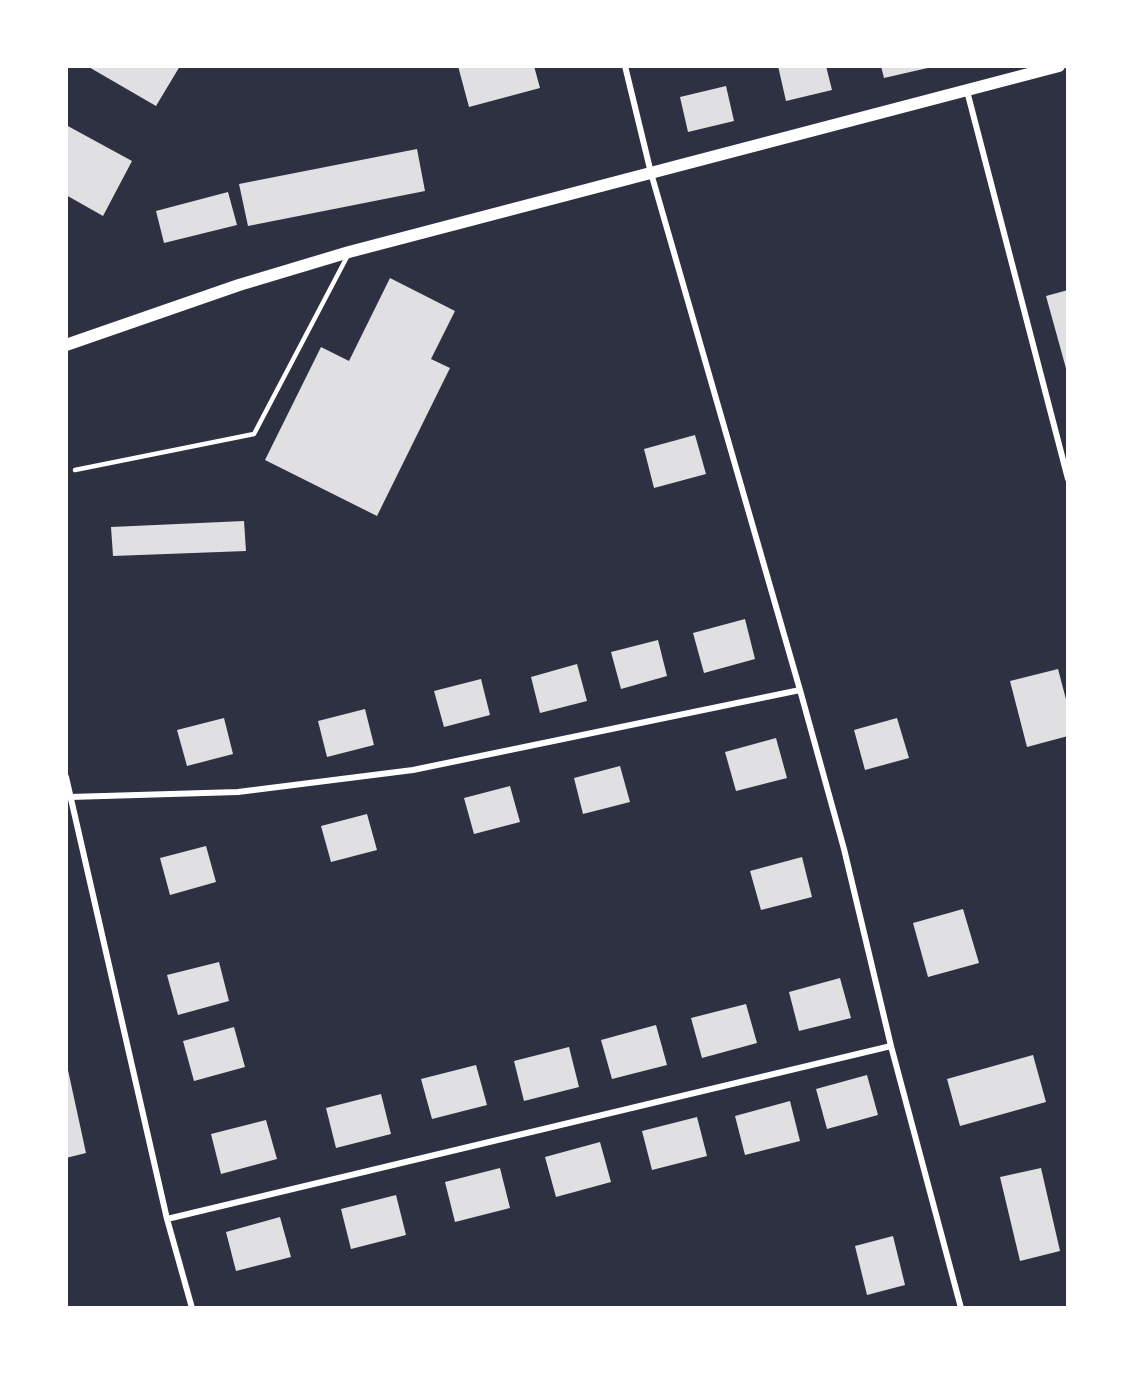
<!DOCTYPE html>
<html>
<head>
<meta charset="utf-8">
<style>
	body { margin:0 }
	#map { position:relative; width:1134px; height:1374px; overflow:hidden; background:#2d3142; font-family:Montserrat,sans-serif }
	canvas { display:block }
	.frame { position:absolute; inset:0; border:68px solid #fff; pointer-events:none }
</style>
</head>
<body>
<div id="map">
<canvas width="1134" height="1374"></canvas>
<div class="frame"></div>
</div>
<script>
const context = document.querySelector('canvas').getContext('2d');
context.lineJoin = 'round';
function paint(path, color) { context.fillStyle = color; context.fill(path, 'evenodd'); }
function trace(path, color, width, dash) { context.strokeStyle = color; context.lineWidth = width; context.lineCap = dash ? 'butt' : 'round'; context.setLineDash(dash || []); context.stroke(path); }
const building = new Path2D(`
	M87 66H180L156 106Z
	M458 66H534L540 88 469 107Z
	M778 66H826L832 90 786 101Z
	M881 66H932V67L884 78Z
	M726 86 734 121 688 132 680 97Z
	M66 125 132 161 103 216 66 195Z
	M417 149 425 191 248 226 239 184Z
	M228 192 237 225 164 243 156 211Z
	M390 278 455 311 431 359 450 368 377 516 265 460 321 347 349 361Z
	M1068 290V372H1067L1046 296Z
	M695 435 706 474 654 488 644 449Z
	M244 521 246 551 113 556 111 527Z
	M745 619 755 659 704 673 693 633Z
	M658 640 667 676 621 689 611 652Z
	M577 664 587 701 540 713 531 677Z
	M1058 669 1068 707V736L1027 747 1010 681Z
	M481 679 490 715 444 727 434 691Z
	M365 709 374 745 327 757 318 721Z
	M224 718 233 754 187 766 177 730Z
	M897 718 909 758 865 770 854 730Z
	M776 738 787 778 736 791 725 752Z
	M620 766 630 802 583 814 574 778Z
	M510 786 520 822 474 834 464 798Z
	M367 814 377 850 331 862 321 826Z
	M206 846 216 882 170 895 160 858Z
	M802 857 812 897 761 910 750 871Z
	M963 909 979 963 928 977 913 923Z
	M219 962 229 1001 178 1015 167 975Z
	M840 978 851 1018 799 1031 789 992Z
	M746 1004 757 1043 702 1058 691 1018Z
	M656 1025 667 1065 612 1079 601 1040Z
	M234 1027 245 1067 194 1081 183 1041Z
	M569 1047 579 1087 524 1101 514 1061Z
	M1033 1055 1046 1102 960 1126 947 1079Z
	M66 1061 86 1153 66 1158Z
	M476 1065 487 1105 432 1119 421 1079Z
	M867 1075 878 1115 827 1129 816 1089Z
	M381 1094 391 1134 336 1148 326 1108Z
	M790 1101 800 1141 745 1155 735 1116Z
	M697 1117 707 1156 652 1170 642 1131Z
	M266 1120 277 1159 221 1174 211 1134Z
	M600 1142 611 1182 556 1197 545 1157Z
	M500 1168 510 1208 455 1222 445 1182Z
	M1041 1168 1060 1251 1020 1261 1000 1177Z
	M396 1195 406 1235 351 1249 341 1209Z
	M280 1217 291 1257 236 1271 226 1232Z
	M893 1236 905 1285 867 1295 855 1246Z`);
const service = new Path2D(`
	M75 470 254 434 348 255`);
const minor = new Path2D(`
	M625 66 651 173 800 690 844 849 891 1046 961 1308
	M967 91 1068 479
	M66 777 167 1219 192 1308
	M70 797 238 792 413 770 800 690
	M167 1219 891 1046`);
const secondary = new Path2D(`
	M66 345 239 285 349 252 1059 66`);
paint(building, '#e0e0e3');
trace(service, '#fff', 4.5);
trace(minor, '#fff', 6);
trace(secondary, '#fff', 12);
</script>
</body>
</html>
